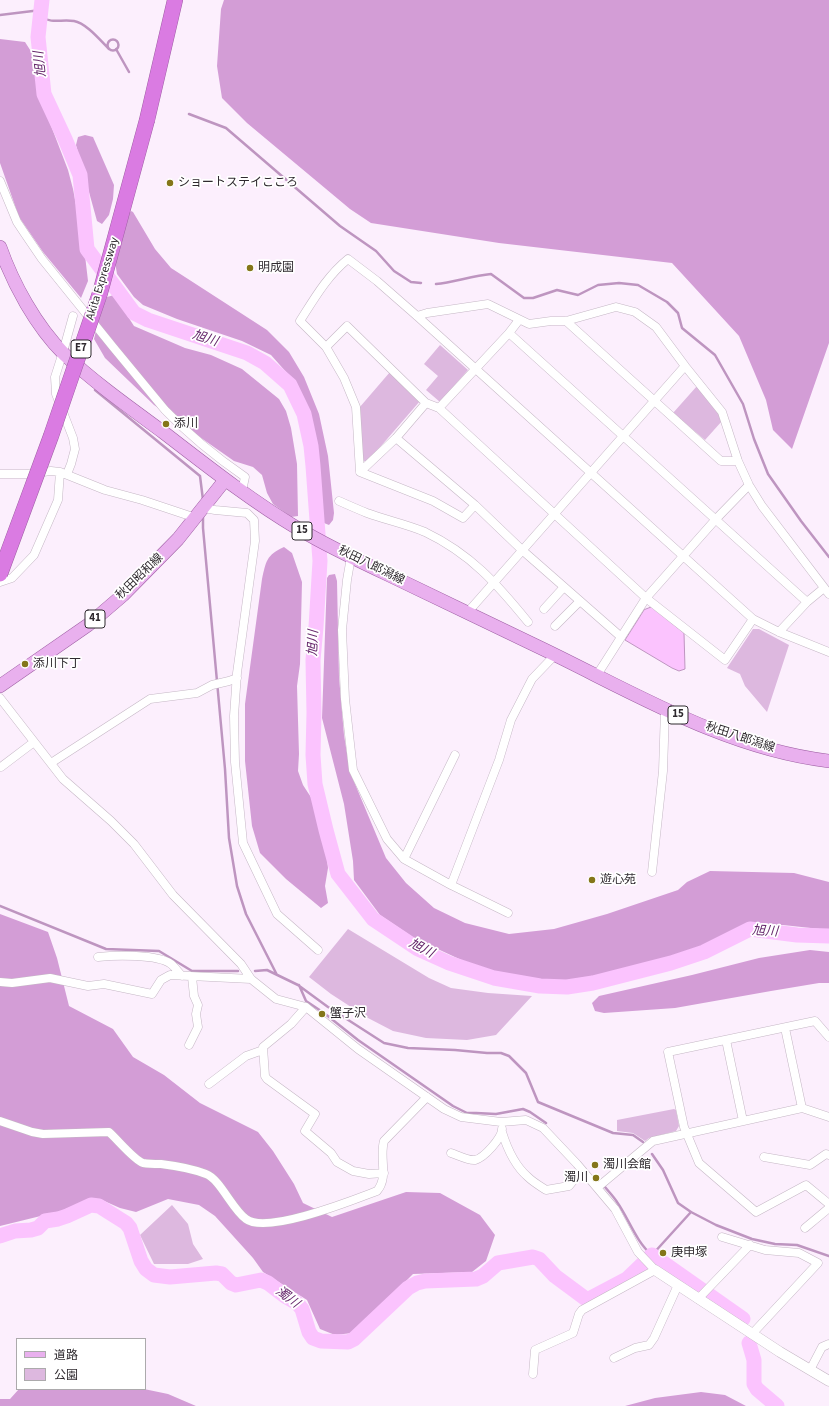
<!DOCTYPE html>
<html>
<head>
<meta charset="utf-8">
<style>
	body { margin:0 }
	#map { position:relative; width:829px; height:1406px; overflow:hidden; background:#fceffd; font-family:"Source Sans 3","Noto Sans JP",sans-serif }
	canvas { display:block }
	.legend { position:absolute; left:16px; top:1338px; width:130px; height:52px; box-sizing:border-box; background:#fff; border:1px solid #acaaac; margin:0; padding:5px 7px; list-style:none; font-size:12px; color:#2f2a2f }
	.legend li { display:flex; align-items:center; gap:8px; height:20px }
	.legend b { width:20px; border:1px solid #acaaac }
</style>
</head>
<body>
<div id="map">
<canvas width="829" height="1406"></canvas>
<ul class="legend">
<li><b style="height:5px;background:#e9b0ee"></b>道路</li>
<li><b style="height:11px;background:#ddb8df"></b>公園</li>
</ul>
</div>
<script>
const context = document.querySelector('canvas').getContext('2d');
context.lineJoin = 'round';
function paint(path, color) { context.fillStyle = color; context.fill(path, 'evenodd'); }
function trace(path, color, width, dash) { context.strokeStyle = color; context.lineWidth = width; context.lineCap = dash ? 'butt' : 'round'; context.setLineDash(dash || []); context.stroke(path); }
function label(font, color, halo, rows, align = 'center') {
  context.font = font + ' "Source Sans 3","Noto Sans JP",sans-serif'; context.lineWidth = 3.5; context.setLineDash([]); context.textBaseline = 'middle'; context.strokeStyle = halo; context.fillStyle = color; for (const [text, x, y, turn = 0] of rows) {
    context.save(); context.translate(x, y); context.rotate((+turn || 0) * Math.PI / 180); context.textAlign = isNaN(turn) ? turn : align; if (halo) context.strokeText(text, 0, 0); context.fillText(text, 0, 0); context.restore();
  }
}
const green = new Path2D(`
	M440 345 468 370 440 402 426 390 438 376 424 364Z
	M390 372 420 401 368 461H364L361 458 359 408Z
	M697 386 719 412 722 421 705 440 673 413Z
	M753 629H759L789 645 767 712 745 686 740 674 727 668Z
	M348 929 429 978 451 988 488 993 532 996 496 1035 467 1040 426 1038 393 1031 368 1018 331 994 309 977Z
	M674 1109 676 1110 679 1126 676 1131 649 1138 645 1141 633 1133 617 1131V1120Z
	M172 1205 188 1224 193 1244 203 1259 188 1264H154L140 1235Z`);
const forest = new Path2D(`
	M224 0H829V343L792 449 773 430 766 400 739 336 672 263 499 243 371 223 350 209 247 123 222 98 217 66 221 9Z
	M0 39 25 42 34 56 40 97 68 170 73 189 84 247 88 281 81 298 43 252 19 217 0 163Z
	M85 135 93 137 114 185 113 199 109 215 102 224 97 221 76 145 78 137Z
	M131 211 133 212 155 249 171 268 267 330 289 352 304 377 319 414 328 456 334 513 333 520 329 525 324 523 317 453 307 411 295 382 271 355 242 341 177 319 143 305 134 297 117 274 115 262 125 218Z
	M114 295 134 326 185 348 211 355 242 369 279 399 286 411 291 428 297 464 298 516 291 517 273 504 267 493 262 475 253 467 234 461 154 405 105 358 94 339 101 310 107 297Z
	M284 547 292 553 302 582 300 664 297 686 299 754 298 771 303 785 314 802 325 843 328 868 325 886 328 903 321 908 286 879 260 853 252 826 245 761V704L262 579C266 562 266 555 284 547Z
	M335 574 337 581 339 677 344 735 350 772 386 858 406 883 434 908 465 923 509 934 554 929 607 914 678 890 687 882 710 871 794 873 829 882V930L783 925H752L686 952 586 979 562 983 498 974 470 964 414 938 380 915 354 880 353 861 344 804 322 718 327 578 329 575Z
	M0 914 48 932 57 958 69 1006 113 1029 133 1057 164 1075 200 1103 258 1132 273 1151 294 1184 303 1203 332 1217 406 1192 440 1193 480 1215 495 1235 486 1261 472 1272 413 1274 371 1316 352 1333 335 1335 320 1329 307 1300 263 1272 253 1258 215 1216 199 1205 168 1199 136 1212 120 1208 102 1200H87L61 1211 0 1226Z
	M810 950 829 952V983H819L771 991 675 1008 604 1013 595 1011 592 1003 599 996 692 975 759 958Z
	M19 1389H144L168 1394 196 1406H0V1399H10Z
	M701 1392 725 1395 746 1406H625L655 1398Z`);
const water = new Path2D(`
	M652 607 684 633 685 669 679 671 672 668 625 640 644 610Z`);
const stream = new Path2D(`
	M0 15 41 10
	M40 17C54 24 60 19 74 21 86 23 100 40 109 49
	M107.5 45a5.5 5.5 0 1 1 11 0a5.5 5.5 0 1 1-11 0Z
	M116 49 129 72
	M189 114 226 128 340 226 376 251 394 271 411 282 421 283
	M436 284C454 282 472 276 491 274L524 298H533L557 290 578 295 598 285 619 283 638 285 667 302 678 313 682 328 715 355 743 404 754 439 768 474 801 521 829 557
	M95 390 200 476 203 500
	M203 517V528L225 769 229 838 237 886 246 914 277 975
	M0 906 106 949 159 951 192 971H238
	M255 971 267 970 298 985 328 1007 384 1043 408 1048 455 1050 487 1053H501L509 1056 526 1073 538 1102 613 1133 633 1135 643 1142
	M299 985 306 1001 324 1013 358 1040 453 1106 467 1113H476L496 1114 523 1109 530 1112 546 1123
	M652 1154 663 1170 678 1203 691 1212 716 1225 752 1239 775 1244 797 1245 829 1256
	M605 1187C609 1192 614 1197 617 1202 629 1219 636 1242 652 1255L691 1212`);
const river = new Path2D(`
	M42 0 38 37 44 94 65 139 80 175 87 249 134 313 148 320 247 353 265 363 290 385 304 414 311 446 313 466 320 561 316 627 313 660 314 713 313 755 315 784 326 830 338 874 373 919 418 949 449 963 494 978 540 986 567 987 593 983 671 963 704 952 750 929 797 935 829 936
	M0 1236 15 1231 31 1230 38 1228 45 1221 58 1219 67 1216 91 1205 99 1206 126 1223 130 1228 141 1261 146 1269 154 1275 170 1277 216 1273 222 1274 231 1283 236 1285 261 1280 268 1283 285 1296 297 1303 302 1309 309 1332 313 1338 321 1341 348 1342 354 1339 408 1288 417 1283 425 1281 476 1279 483 1276 498 1263 533 1257 539 1259 555 1276 586 1299 591 1298 627 1279 652 1255 743 1319
	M749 1343 754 1360V1384L757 1389 777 1406`);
const minor = new Path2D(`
	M0 181 17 222 25 234 42 259 113 347 165 410C189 435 216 457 245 477L242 491
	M417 316 427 313 488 304 529 324 551 321H566L616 307 635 312 656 327 685 366 722 412 738 461 749 485 762 506 829 594
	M566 321 721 461H738
	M509 333 807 602
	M326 347 347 326 426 403 439 408 646 598 725 660 753 619
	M439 408 509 333 519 320
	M396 438 475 505 522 550 620 636
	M360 472 396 438 426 403
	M0 474H26L51 471 60 472 105 490 142 500 196 518
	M67 474 71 464 75 449 73 438 56 394 55 377 63 352 73 316
	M339 501C348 505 357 509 367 513 386 520 406 524 425 532 471 554 497 584 528 622
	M475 505 463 518 433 501 360 472 356 407 344 378 326 347 300 321C314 299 327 276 348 259L377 281 417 316 753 619 779 632 829 652
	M204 508 215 510 247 513 254 520 255 541 237 673 234 716 235 762 243 843 277 914 318 950
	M351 557 347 580 342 630 345 699 353 770 387 839 404 859 451 885
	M0 582 12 578 34 555 58 500 60 472
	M544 609 564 587
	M467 613 685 366
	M555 626 580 601
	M779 632 807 602 824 588
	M597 675 646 598 716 519 749 485
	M0 698 63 779 111 821 134 844 173 895 241 964 251 979 276 999 306 1007 358 1049 444 1109 461 1117 501 1122 526 1120 543 1128 577 1164 615 1209 638 1252 655 1270 582 1310 579 1314 573 1333 535 1350 533 1374
	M51 763 150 699 197 693 212 685 229 681 237 678
	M1 767 34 742
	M404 859 455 755
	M652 872 663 771 665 710
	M508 913 451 885 499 760 511 720 532 679 555 655
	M98 957C115 955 158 954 171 964 175 967 178 972 182 976
	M0 982 12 983 50 978 88 986 104 984 152 994 161 980 170 975 251 979
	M306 1007 291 1024 263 1047 265 1076 267 1079 315 1114 305 1131 331 1153 337 1162 353 1171 369 1174 384 1173
	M785 1028 802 1108
	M829 1037 815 1021 668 1052 684 1127 699 1163 756 1212 806 1185 829 1204
	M726 1040 743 1121
	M189 1045 198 1027 196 1014 198 1005 194 996 192 977
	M209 1084 246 1056 263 1050
	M0 1121 32 1132 43 1134 109 1132C117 1139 134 1160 143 1163 149 1164 156 1164 161 1164 177 1166 191 1168 206 1174 220 1179 232 1209 246 1219 267 1235 353 1200 377 1191 389 1177 379 1158 384 1141L427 1097
	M502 1132C507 1148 515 1166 528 1177 533 1182 540 1186 546 1190L569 1186 582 1170
	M451 1153C457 1155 469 1161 475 1160 484 1158 502 1138 502 1129
	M764 1157 810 1165 826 1154 829 1155
	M598 1187 653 1141 802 1108 829 1117
	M805 1228 829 1208
	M722 1237 765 1250 799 1253 818 1263 752 1334
	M698 1299 750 1245
	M614 1358 635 1348 649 1345 654 1338 678 1285
	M810 1370 822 1347 829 1344`);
const tertiary = new Path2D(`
	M655 1270 780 1352 829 1381`);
const primary = new Path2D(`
	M0 247C13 284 36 326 64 354 95 383 129 407 163 432 206 465 250 500 297 528 327 546 359 561 391 576 442 601 494 625 545 650 636 694 727 749 829 761
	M0 686 88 625 123 595 178 539 225 480`);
const motorway = new Path2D(`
	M147 120 175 0`);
const motorwayBridge = new Path2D(`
	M0 574 51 436 100 293 147 120`);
const markers = [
	[170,183,4,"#847619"],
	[250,268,4,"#847619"],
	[166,424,4,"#847619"],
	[25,664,4,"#847619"],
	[592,880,4,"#847619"],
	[322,1014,4,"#847619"],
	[595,1165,4,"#847619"],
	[596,1178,4,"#847619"],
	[663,1253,4,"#847619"]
];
const shields = [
	[81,349,20],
	[302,531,20],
	[95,619,20],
	[678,715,20]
];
const shieldNames = [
	["E7",81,349],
	["15",302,531],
	["41",95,619],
	["15",678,715]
];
const poiNames = [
	["ショートステイこころ",178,183],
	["明成園",258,268],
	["添川",174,424],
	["添川下丁",33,664],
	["遊心苑",600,880],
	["蟹子沢",330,1014],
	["濁川会館",603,1165],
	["濁川",588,1178,"right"],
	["庚申塚",671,1253]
];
const streetNames = [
	["Akita Expressway",103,279,-73],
	["秋田八郎潟線",371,566,26],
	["秋田昭和線",140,577,-44],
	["秋田八郎潟線",740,738,18]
];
const waterNames = [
	["旭川",41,64,-96],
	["旭川",205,339,18],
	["旭川",314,643,-87],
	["旭川",765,932,4],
	["旭川",421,949,28],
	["濁川",287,1298,37]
];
paint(green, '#ddb8df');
paint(forest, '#d39dd6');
paint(water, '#fbc3fe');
trace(water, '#be95c0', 1);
trace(stream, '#be95c0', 2.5);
trace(river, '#fbc3fe', 15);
trace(minor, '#c5b7c5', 9);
trace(tertiary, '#c5b7c5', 11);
trace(primary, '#9e5fa3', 14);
trace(motorway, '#9e5fa3', 16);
trace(minor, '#fff', 8);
trace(tertiary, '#fff', 10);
trace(primary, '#e9b0ee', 13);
trace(motorway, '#da7be2', 15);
trace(motorwayBridge, '#9e5fa3', 16, []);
trace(motorwayBridge, '#da7be2', 15);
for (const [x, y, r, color] of markers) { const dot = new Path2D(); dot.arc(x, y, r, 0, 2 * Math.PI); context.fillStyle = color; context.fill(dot); trace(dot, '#fff', 1.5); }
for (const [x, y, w] of shields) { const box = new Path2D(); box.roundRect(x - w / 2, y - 9, w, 18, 3); context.fillStyle = '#fff'; context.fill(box); trace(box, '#2f2a2f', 1); }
label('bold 11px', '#2f2a2f', null, shieldNames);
label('12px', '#2f2a2f', '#fff', poiNames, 'left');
label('12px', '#2f2a2f', '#fff', streetNames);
label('italic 13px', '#64256a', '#fff', waterNames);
</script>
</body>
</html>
